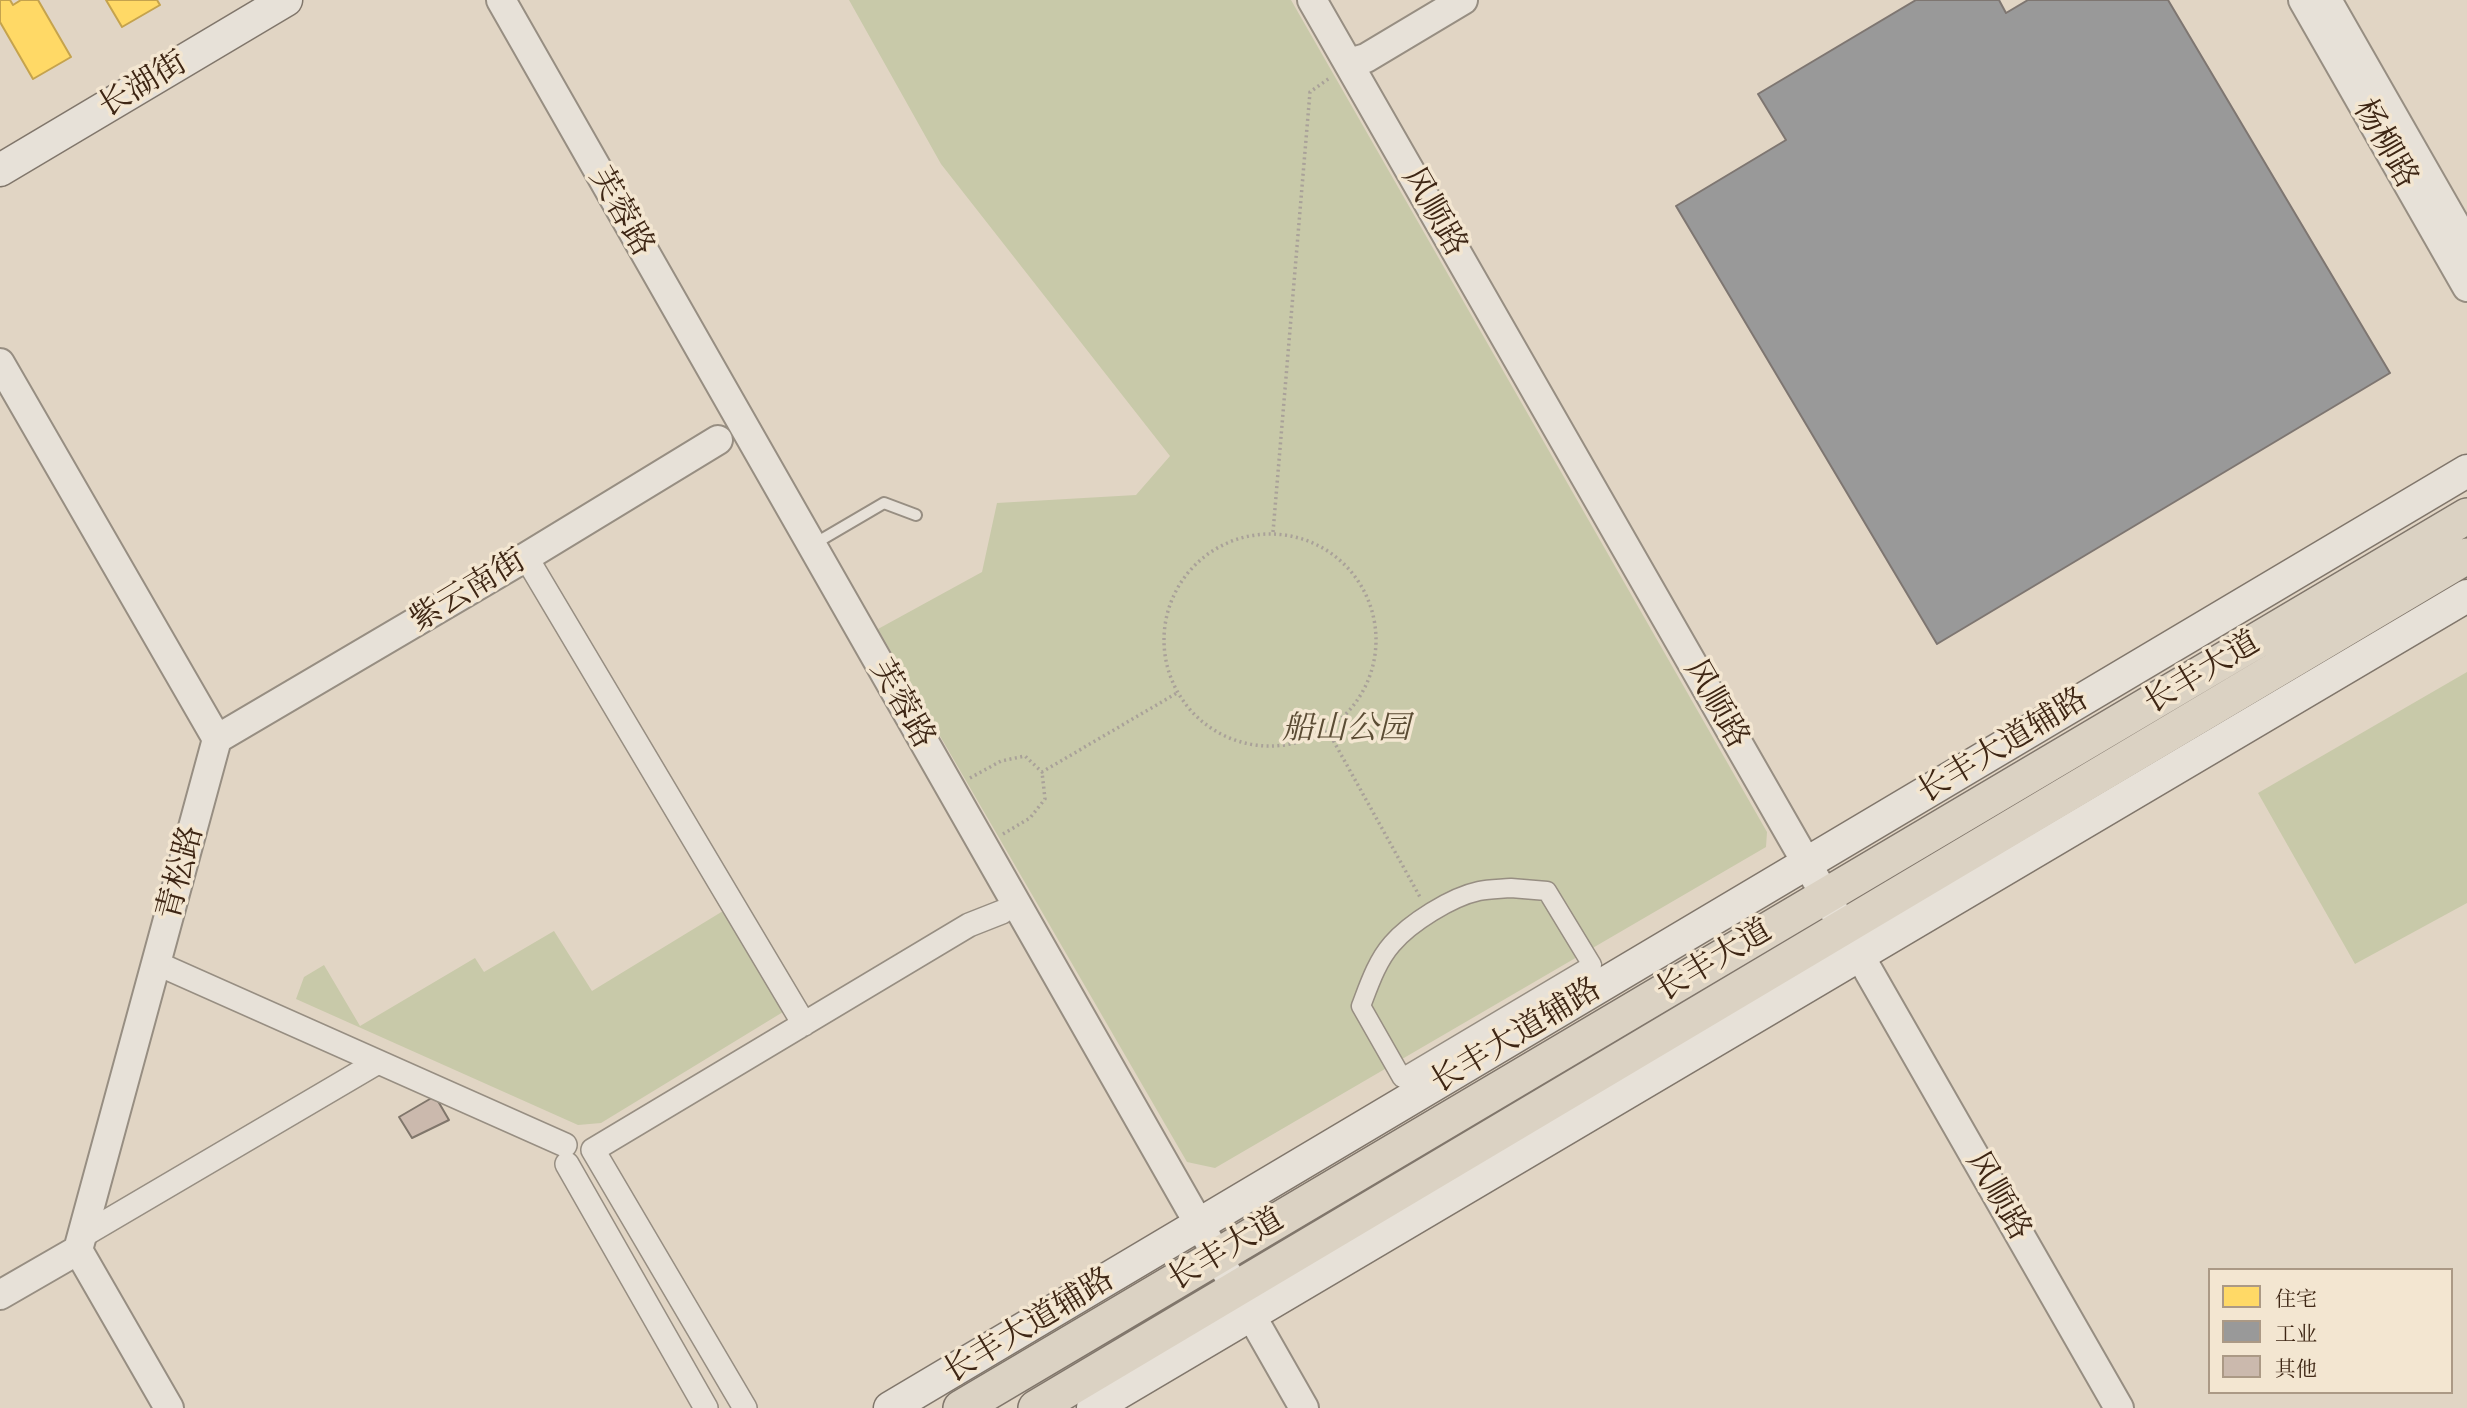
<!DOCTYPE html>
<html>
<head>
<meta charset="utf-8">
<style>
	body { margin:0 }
	#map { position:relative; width:2467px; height:1408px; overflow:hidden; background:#e1d5c4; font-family:"EB Garamond","Noto Serif SC",serif }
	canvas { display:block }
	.legend { position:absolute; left:2208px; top:1268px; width:245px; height:126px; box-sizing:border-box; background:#f3e6d1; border:2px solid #ab9985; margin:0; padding:9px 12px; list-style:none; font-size:21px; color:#3e2614 }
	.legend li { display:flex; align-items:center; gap:14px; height:35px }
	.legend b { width:35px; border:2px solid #ab9985 }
</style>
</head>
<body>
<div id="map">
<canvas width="2467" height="1408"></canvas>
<ul class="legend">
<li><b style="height:19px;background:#ffd966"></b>住宅</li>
<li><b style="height:19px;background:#999"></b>工业</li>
<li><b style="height:19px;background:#cbb9ad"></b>其他</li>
</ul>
</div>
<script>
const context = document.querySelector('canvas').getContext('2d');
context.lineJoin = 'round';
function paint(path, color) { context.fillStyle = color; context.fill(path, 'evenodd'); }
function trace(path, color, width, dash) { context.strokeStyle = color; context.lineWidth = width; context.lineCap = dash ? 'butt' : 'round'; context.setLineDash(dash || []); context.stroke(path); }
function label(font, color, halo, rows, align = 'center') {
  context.font = font + ' "EB Garamond","Noto Serif SC",serif'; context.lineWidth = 7; context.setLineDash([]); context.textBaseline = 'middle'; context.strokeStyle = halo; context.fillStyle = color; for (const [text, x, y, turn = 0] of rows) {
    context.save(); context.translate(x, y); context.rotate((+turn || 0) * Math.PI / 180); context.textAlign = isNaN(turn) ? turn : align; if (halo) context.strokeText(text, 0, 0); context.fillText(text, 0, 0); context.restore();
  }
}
const green = new Path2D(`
	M849 0H1291L1767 832 1766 847 1215 1168 1187 1162 878 629 982 572 997 503 1136 495 1170 456 941 164Z
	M2467 672V903L2355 964 2258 793Z
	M723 911 783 1012 601 1123 578 1125 296 999 304 977 324 965 360 1026 475 958 484 972 554 931 592 991Z`);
const homes = new Path2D(`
	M0 0H10L13 5 21 0H38L71 57 33 79 0 22Z
	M106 0H157L160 5 122 27Z`);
const industry = new Path2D(`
	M1916 0H1999L2006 13 2028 0H2168L2390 373 1937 644 1676 206 1786 140 1758 94Z`);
const building = new Path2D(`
	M435 1096 449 1120 412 1138 399 1117Z`);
const path = new Path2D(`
	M1273 532 1310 92 1331 77
	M1164 640a106 106 0 1 1 212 0a106 106 0 1 1-212 0Z
	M1328 731 1420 897
	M970 778 1001 761 1025 756 1042 772 1177 693
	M1003 834 1030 818 1045 799 1042 772`);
const service = new Path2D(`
	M814 544 884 503 916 515`);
const pedestrian = new Path2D(`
	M1511 888 1547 891 1592 965 1402 1078 1361 1006C1369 985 1377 961 1392 944 1410 923 1451 897 1479 891 1489 889 1500 889 1511 888Z`);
const minor = new Path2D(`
	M526 557 804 1024
	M156 963 565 1145
	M567 1164 706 1408
	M82 1236 378 1062
	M745 1408 593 1150 969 925 1002 912`);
const tertiary = new Path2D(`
	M501 0 1304 1408
	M1312 0 2119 1408
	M2303 0 2467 287
	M2327 0 2467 245
	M1349 63 1366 58 1463 0
	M0 363 217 739 78 1250 169 1408
	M217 739 526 557 718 440
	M0 1295 78 1250`);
const secondary = new Path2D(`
	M0 170 286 0
	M890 1408 2467 471
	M1093 1408 2467 596`);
const primary = new Path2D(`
	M961 1408 2467 516
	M1036 1408 2467 556`);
const streetNames = [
	["长湖街",143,85,-31],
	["杨柳路",2385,144,60],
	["芙蓉路",621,212,60],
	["风顺路",1434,212,60],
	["紫云南街",468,591,-31],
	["长丰大道",2202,673,-31],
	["芙蓉路",902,704,60],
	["风顺路",1716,704,60],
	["长丰大道辅路",2003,746,-31],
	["青松路",181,873,-75],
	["长丰大道",1714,961,-31],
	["长丰大道辅路",1516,1036,-31],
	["风顺路",1998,1196,60],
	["长丰大道",1226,1250,-31],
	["长丰大道辅路",1029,1326,-31]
];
const parkNames = [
	["船山公园",1346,729]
];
paint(green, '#c8c9a9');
paint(homes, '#ffd966');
trace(homes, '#c5a34d', 2);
paint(industry, '#999');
trace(industry, '#7e7671', 2);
paint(building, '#cbb9ad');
trace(building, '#80766b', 2);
trace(service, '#978e82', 14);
trace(pedestrian, '#978e82', 21);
trace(minor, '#978e82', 26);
trace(tertiary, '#978e82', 32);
trace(secondary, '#80766b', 35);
trace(primary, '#80766b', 38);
trace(path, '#a9a199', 3.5, [2, 3.5]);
trace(service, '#e7e1d8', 10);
trace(pedestrian, '#e7e1d8', 18);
trace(minor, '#e7e1d8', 23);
trace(tertiary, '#e7e1d8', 28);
trace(secondary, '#e7e1d8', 32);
trace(primary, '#dbd2c3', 35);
label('32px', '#3e2614', '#f3e6d1', streetNames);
label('italic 32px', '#5b4c34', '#f3e6d1', parkNames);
</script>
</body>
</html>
